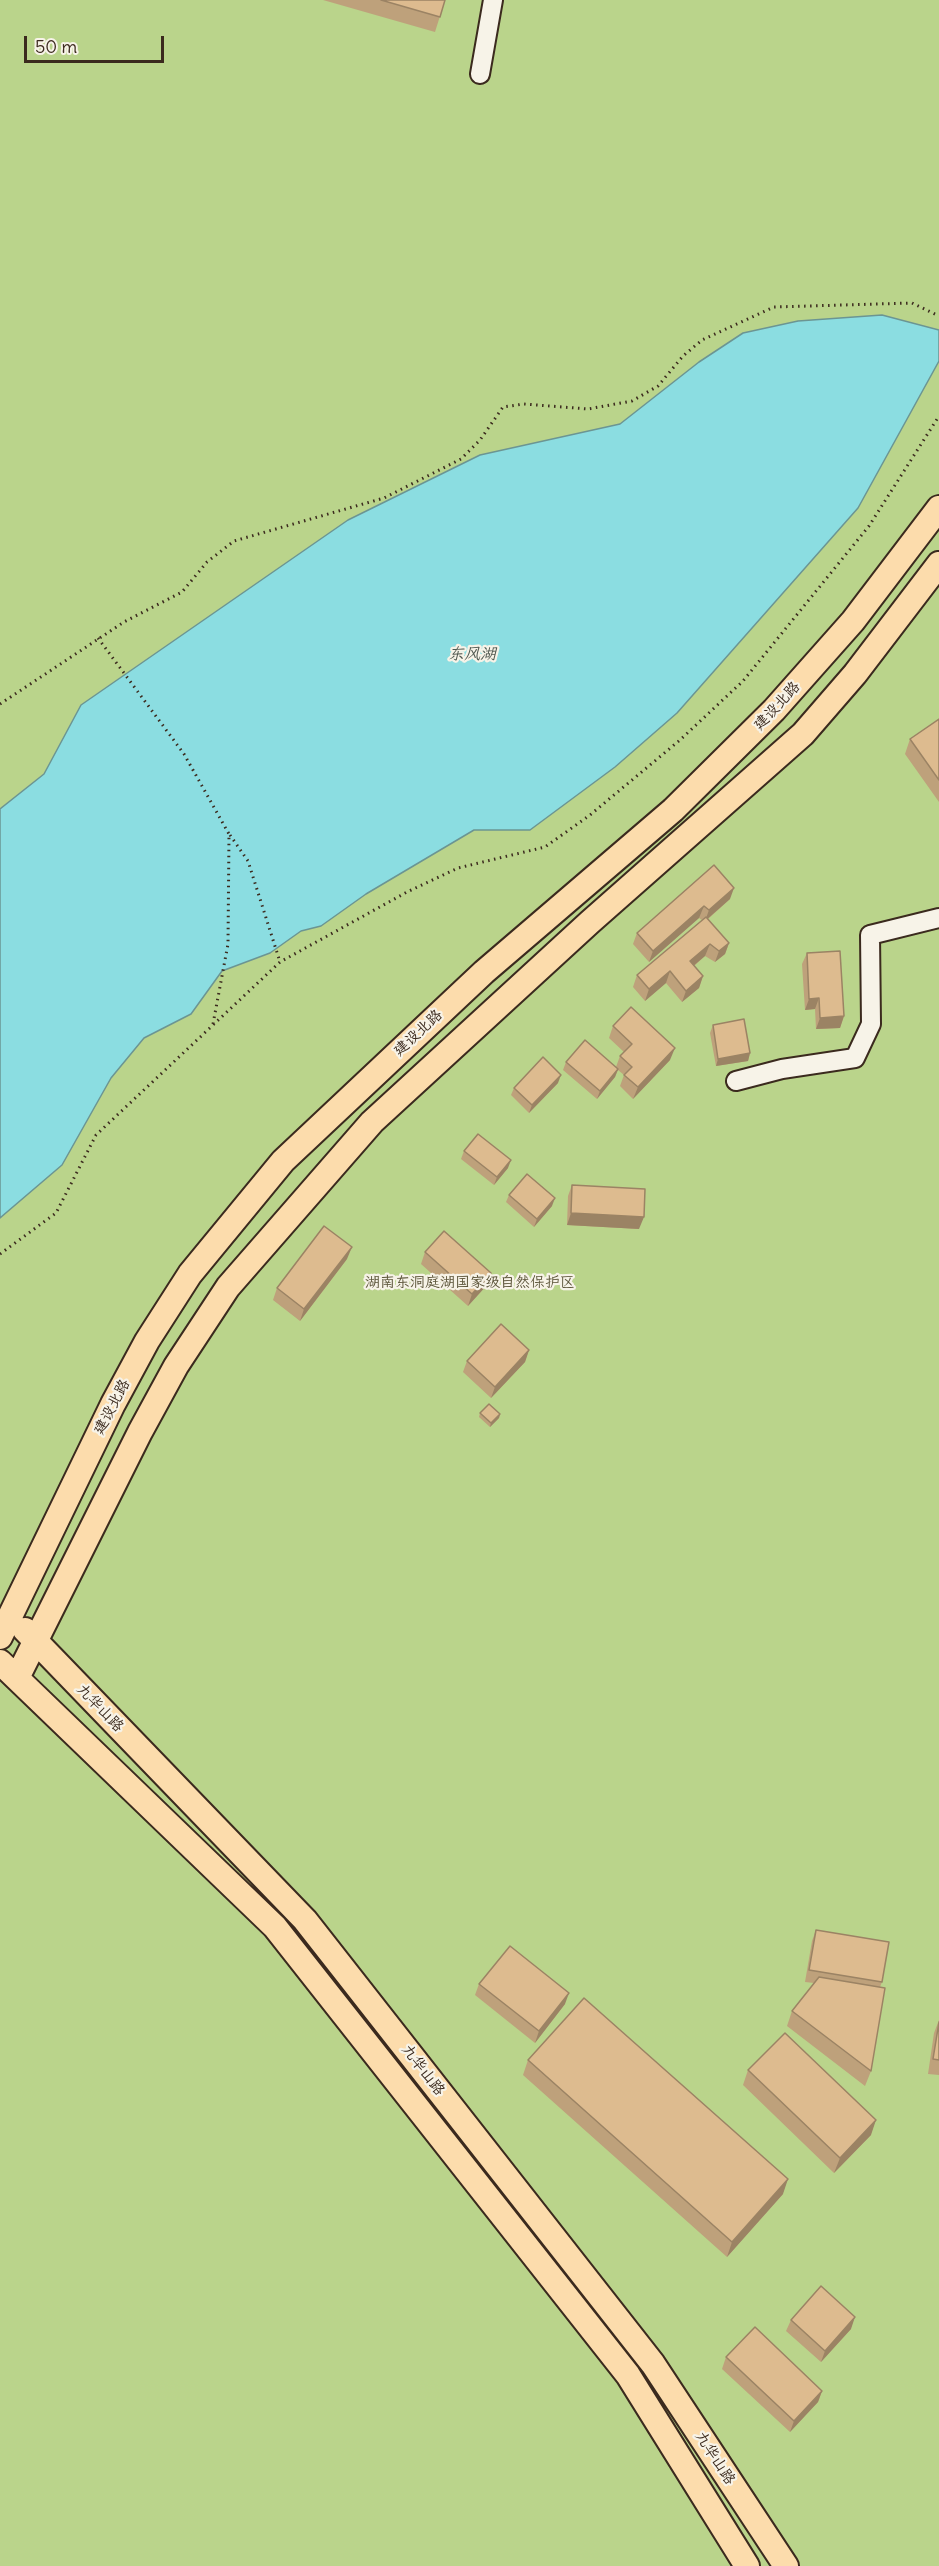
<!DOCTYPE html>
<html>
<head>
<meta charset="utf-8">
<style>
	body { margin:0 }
	#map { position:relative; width:939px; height:2566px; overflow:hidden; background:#efe2cd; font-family:Delius,sans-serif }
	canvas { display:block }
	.scale { position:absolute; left:24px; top:36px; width:140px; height:27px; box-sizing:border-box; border:3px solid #3b2a1e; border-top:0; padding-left:8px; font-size:18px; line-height:21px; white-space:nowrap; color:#3b2a1e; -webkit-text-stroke:4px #f7f3e8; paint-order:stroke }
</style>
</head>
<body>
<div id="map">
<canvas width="939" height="2566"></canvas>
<div class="scale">50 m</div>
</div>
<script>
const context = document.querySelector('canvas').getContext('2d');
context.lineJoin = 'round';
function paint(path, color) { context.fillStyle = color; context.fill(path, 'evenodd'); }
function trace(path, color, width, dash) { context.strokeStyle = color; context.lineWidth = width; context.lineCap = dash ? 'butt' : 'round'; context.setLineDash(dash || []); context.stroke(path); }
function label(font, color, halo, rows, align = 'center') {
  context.font = font + ' Delius,"LXGW WenKai TC",sans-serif'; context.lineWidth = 4.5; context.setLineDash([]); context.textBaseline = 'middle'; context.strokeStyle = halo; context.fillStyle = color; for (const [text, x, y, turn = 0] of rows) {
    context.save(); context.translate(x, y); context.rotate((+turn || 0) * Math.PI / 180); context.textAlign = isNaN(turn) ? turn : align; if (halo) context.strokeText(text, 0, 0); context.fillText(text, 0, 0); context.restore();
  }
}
const green = new Path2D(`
	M0 0H939V2566H0Z`);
const water = new Path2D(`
	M882 315 939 330V361L858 508 677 713 615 767 530 830H474L366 894 321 926 301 931 270 953 222 971 191 1014 144 1038 111 1078 62 1165 0 1218V809L44 774 81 705 348 520 480 455 620 424 699 362 743 333 798 321Z`);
const path = new Path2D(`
	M98 638 184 754 229 834 228 944 213 1024
	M0 704 124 622 182 592 207 562 234 541 384 498 461 459 480 440 503 407 524 404 588 409 632 401 658 386 683 356 702 340 774 307 912 303 939 316
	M230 835 248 861 280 962
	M0 1254 56 1213 96 1135 280 962 407 892 458 868 545 847 590 815 680 740 743 681 869 526 939 416`);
const minor = new Path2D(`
	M480 74 493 0
	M736 1081 782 1069 855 1058 871 1024 870 935 939 918`);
const major = new Path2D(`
	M25 1630 305 1920 653 2364 786 2566
	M0 1637 113 1404 147 1341 190 1274 283 1161 484 972 673 810 774 710 853 621 939 508
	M0 1662 275 1927 628 2375 747 2566
	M17 1678 140 1432 176 1366 228 1287 372 1122 590 922 803 734 855 674 939 564`);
const wall = new Path2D(`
	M323 0H445L435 32Z
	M939 719V802L905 754 910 739Z
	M714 865 730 899 708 919 729 943 725 954 715 962 705 956 694 966 703 976 699 988 682 1002 666 983 645 1001 633 987 637 975 702 920 699 918 649 962 633 944 637 933Z
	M807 953 844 1016 840 1028 816 1029 815 1009 805 1010 802 964Z
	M713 1025 750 1053 748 1061 716 1066 710 1033Z
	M613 1026 670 1060 633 1099 620 1086 624 1075 618 1070 615 1077 597 1099 563 1070 566 1062 616 1067 620 1056 624 1052 609 1038Z
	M558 1083 529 1113 511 1095 514 1088Z
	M464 1151 508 1168 494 1185 461 1159Z
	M572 1185 639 1229 567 1225 568 1196Z
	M509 1195 552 1206 534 1227 506 1202Z
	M425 1252 487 1285 468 1306 421 1264Z
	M347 1259 300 1321 273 1300 277 1288Z
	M529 1350 525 1362 491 1398 463 1372 467 1361Z
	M480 1413 500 1414 499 1418 490 1427 479 1417Z
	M816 1930 882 1982 880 1987 871 2071 865 2086 787 2026 792 2011 814 1983 805 1982 812 1941Z
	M479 1984 565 2004 535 2043 475 1995Z
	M939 2020V2075L928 2074 934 2033Z
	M528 2060 783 2194 727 2257 523 2075Z
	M748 2070 871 2135 834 2173 743 2085Z
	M791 2320 851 2329 821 2362 786 2331Z
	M726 2357 822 2391 818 2402 790 2432 722 2369Z`);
const shadedWall = new Path2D(`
	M734 888 730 899 705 921 709 910Z
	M704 906 699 918 649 962 653 951Z
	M729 943 725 954 715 962 719 951Z
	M710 944 705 956 686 972 690 961Z
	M670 971 666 983 645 1001 649 989Z
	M703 976 699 988 682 1002 686 991Z
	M819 998 815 1009 805 1010 809 999Z
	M844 1016 840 1028 816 1029 820 1018Z
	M675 1048 670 1060 633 1099 638 1087Z
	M750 1053 748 1061 716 1066 718 1059Z
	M618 1069 615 1077 597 1099 600 1091Z
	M561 1075 558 1083 529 1113 532 1105Z
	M511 1160 508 1168 494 1185 497 1177Z
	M555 1198 552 1206 534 1227 537 1219Z
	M571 1213 644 1217 639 1229 567 1225Z
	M352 1247 347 1259 300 1321 304 1309Z
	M491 1273 487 1285 468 1306 472 1294Z
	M529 1350 525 1362 491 1398 495 1387Z
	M500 1414 499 1418 490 1427 491 1423Z
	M569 1993 565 2004 535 2043 539 2031Z
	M876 2120 871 2135 834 2173 840 2158Z
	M788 2179 783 2194 727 2257 732 2242Z
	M855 2317 851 2329 821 2362 825 2351Z
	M822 2391 818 2402 790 2432 794 2421Z`);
const building = new Path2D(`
	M381 0H445L440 17Z
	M939 719V780L910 739Z
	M714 865 734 888 709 910 704 906 653 951 637 933Z
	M706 917 729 943 719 951 710 944 690 961 703 976 686 991 670 971 649 989 637 975Z
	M840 951 844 1016 820 1018 819 998 809 999 807 953Z
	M631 1007 675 1048 638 1087 624 1075 632 1067 620 1056 632 1044 613 1026Z
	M744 1019 750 1053 718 1059 713 1025Z
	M585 1040 618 1069 600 1091 566 1062Z
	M543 1057 561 1075 532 1105 514 1088Z
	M478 1134 511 1160 497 1177 464 1151Z
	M527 1174 555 1198 537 1219 509 1195Z
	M572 1185 645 1189 644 1217 571 1213Z
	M324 1226 352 1247 304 1309 277 1288Z
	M444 1231 491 1273 472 1294 425 1252Z
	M501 1324 529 1350 495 1387 467 1361Z
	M489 1404 500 1414 491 1423 480 1413Z
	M816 1930 889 1942 882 1982 809 1970Z
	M510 1946 569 1993 539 2031 479 1984Z
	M819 1977 885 1988 871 2071 792 2011Z
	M584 1998 788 2179 732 2242 528 2060Z
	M939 2022V2060L933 2059Z
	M785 2033 876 2120 840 2158 748 2070Z
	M821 2286 855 2317 825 2351 791 2320Z
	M755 2327 822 2391 794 2421 726 2357Z`);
const streetNames = [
	["建设北路",777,706,-47],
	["建设北路",418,1033,-43],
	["建设北路",112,1407,-62],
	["九华山路",100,1708,46],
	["九华山路",423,2070,52],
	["九华山路",715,2458,57]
];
const parkNames = [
	["湖南东洞庭湖国家级自然保护区",470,1283]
];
const waterNames = [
	["东风湖",472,654]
];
paint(green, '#bad48b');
paint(water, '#8bdde1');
trace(water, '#6b9593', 1.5);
trace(minor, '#3b2a1e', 22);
trace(major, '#3b2a1e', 28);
trace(path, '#3b2a1e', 3, [1.5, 4.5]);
trace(minor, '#f7f3e8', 18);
trace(major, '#fcdcac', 24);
paint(wall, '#bea17b');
paint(shadedWall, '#9b8364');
paint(building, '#ddbb8f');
trace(building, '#9b8364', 1.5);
label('15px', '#3b2a1e', '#f7f3e8', streetNames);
label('15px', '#5b5439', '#f7f3e8', parkNames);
label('italic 16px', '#4f574f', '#f7f3e8', waterNames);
</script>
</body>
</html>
